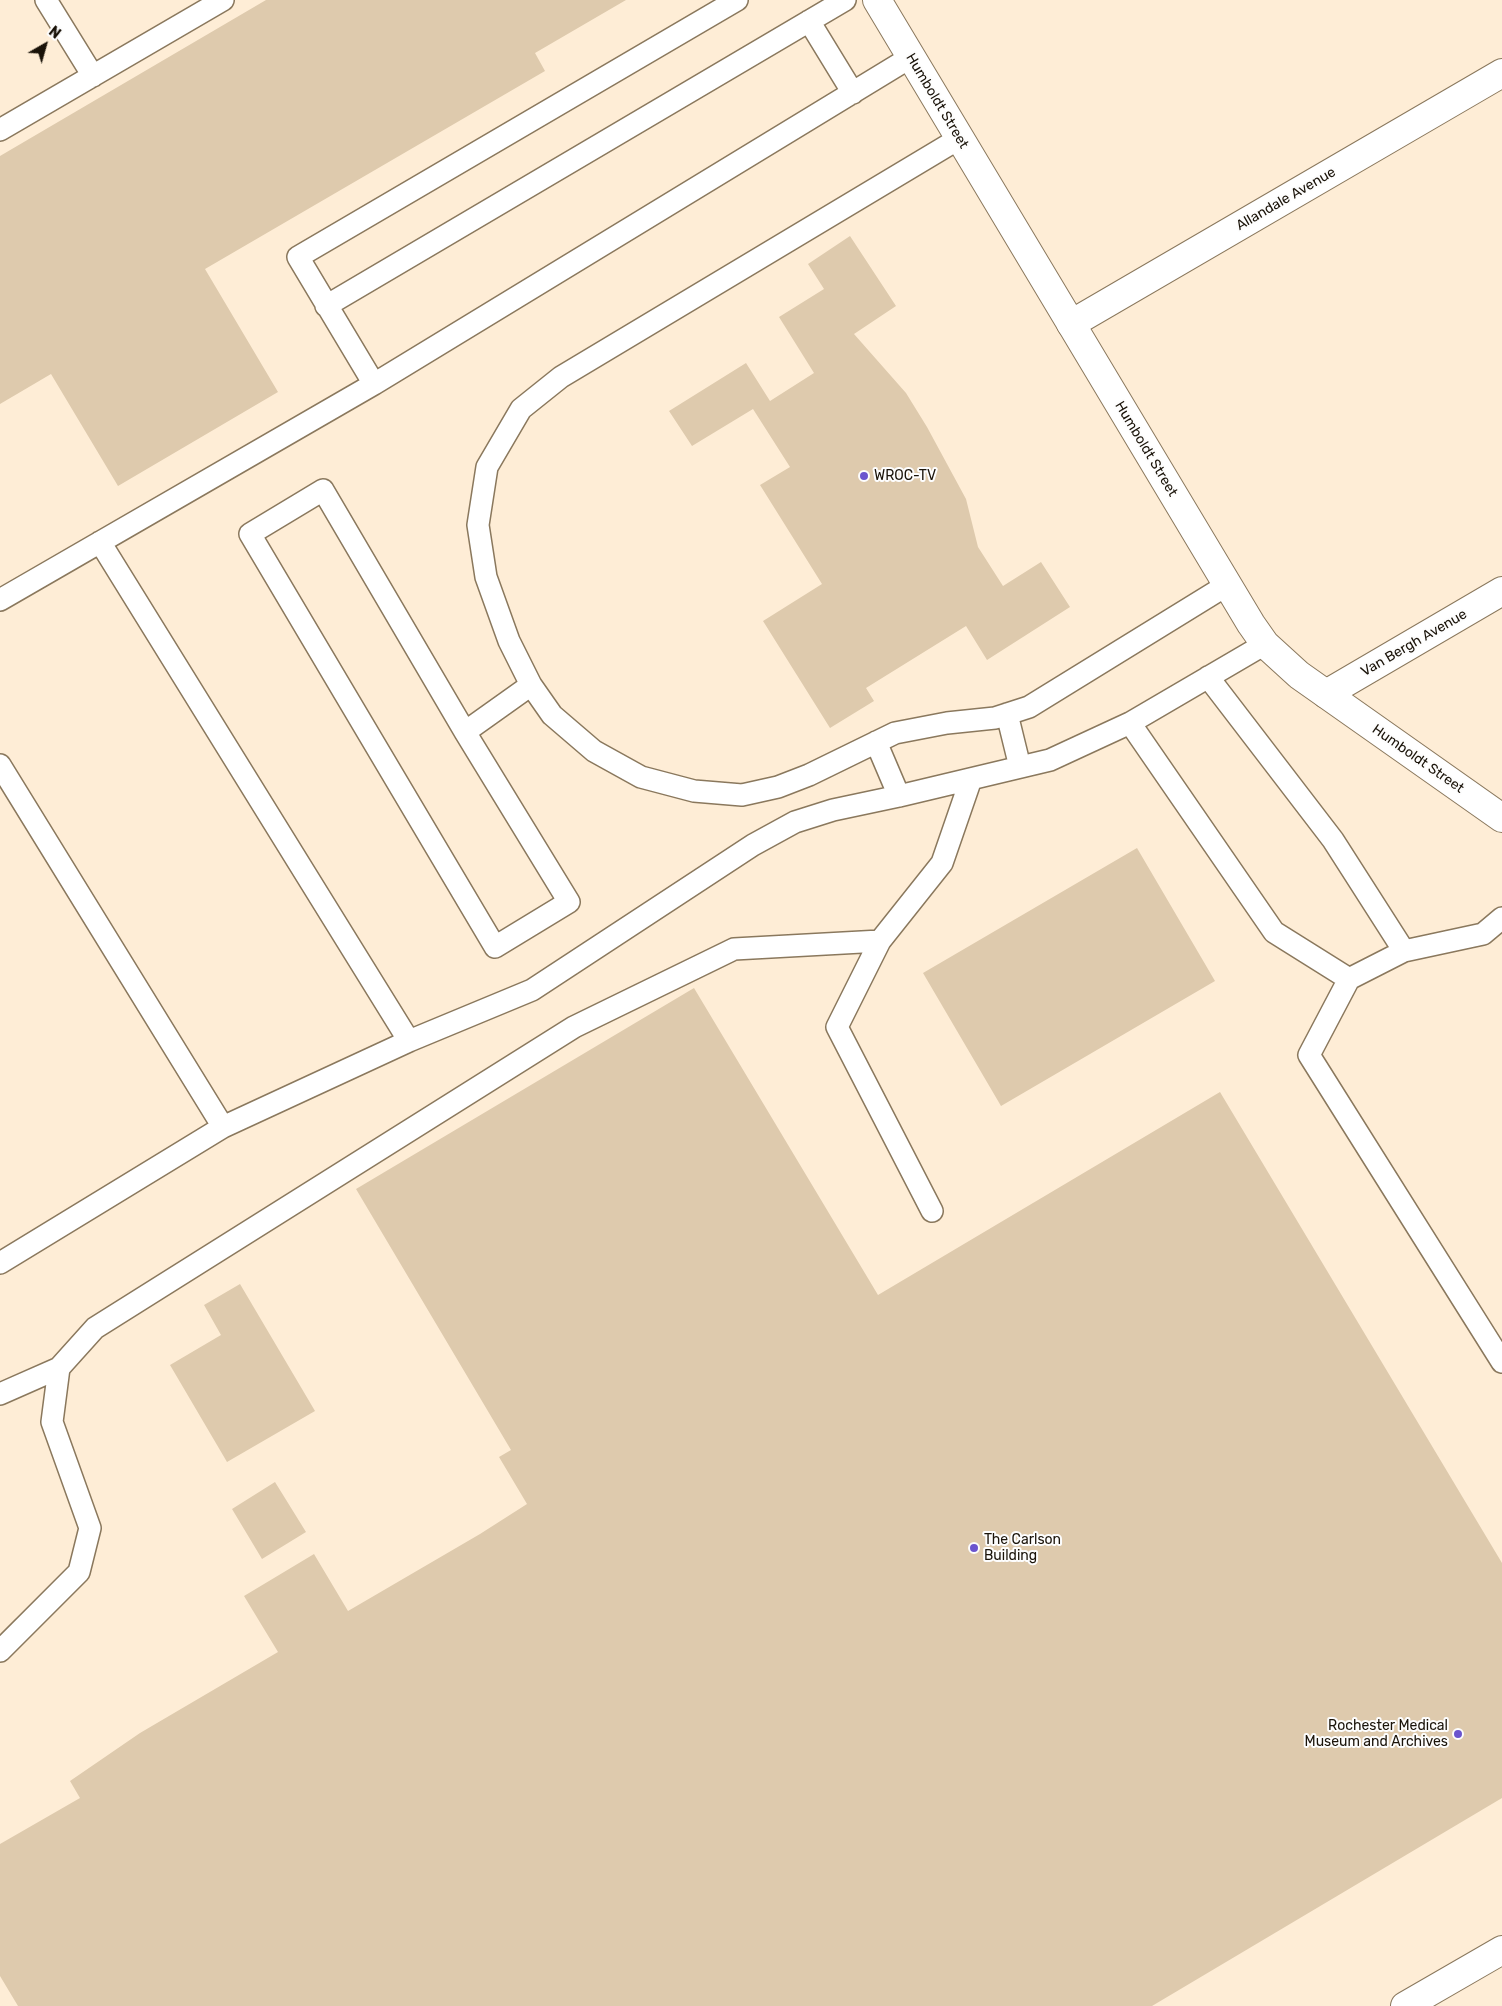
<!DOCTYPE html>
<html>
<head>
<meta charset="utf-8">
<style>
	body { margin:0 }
	#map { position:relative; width:1502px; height:2006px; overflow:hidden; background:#feedd6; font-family:Rubik,sans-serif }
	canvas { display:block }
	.north { position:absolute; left:20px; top:20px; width:50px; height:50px; -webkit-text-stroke:4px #fdfdfd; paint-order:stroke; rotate:38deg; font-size:14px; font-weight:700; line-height:20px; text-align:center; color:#1a1309 }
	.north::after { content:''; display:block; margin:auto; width:18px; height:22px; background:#1a1309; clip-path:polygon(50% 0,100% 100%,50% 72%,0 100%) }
</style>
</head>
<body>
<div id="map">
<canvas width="1502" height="2006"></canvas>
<div class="north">N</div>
</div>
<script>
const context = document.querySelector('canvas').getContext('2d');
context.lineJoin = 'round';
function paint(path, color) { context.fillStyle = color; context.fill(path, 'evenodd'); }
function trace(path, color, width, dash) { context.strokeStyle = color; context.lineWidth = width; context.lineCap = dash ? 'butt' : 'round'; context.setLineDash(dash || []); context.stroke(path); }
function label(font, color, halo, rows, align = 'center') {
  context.font = font + ' Rubik,sans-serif'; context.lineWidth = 4; context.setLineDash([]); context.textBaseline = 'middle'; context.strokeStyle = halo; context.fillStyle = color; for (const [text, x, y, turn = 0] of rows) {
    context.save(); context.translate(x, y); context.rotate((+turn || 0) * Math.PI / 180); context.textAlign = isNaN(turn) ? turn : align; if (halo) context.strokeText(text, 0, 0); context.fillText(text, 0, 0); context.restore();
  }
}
const building = new Path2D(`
	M266 0H626L535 53 545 71 205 269 278 392 118 486 51 374 0 404V156Z
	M850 236 896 306 854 334 906 393 927 427 966 499 978 547 1003 586 1041 562 1070 607 987 660 966 626 866 688 874 701 830 728 763 621 822 584 760 485 790 467 753 409 692 446 669 411 746 363 770 401 814 373 779 317 824 289 808 264Z
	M1137 848 1215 981 1001 1106 923 973Z
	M694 988 878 1295 1220 1092 1502 1563V1798L1152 2006H18L0 1976V1844L80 1798 70 1781 140 1733 278 1652 244 1596 314 1554 348 1611 480 1534 527 1504 499 1457 511 1450 356 1189Z
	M240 1284 315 1411 227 1462 170 1365 221 1335 204 1305Z
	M275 1482 306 1532 262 1559 232 1509Z`);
const service = new Path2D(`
	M46 0 93 76
	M809 21 853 93
	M0 130 223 0
	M960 138 561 377 521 409 487 467 478 525 486 577 509 641 531 685 552 715 594 751 641 777 694 791 742 795 778 787 809 775 895 733 947 723 995 718 1029 707 1227 585
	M326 306 845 0
	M374 384 911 57
	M323 490 465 732 569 902 495 947 250 534Z
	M100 542 409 1041 532 990 753 845 795 822 833 810 899 796 1050 760 1130 723 1265 644
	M0 600 374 384 298 257 737 0
	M1208 677 1333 840 1404 951 1483 934 1502 918
	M1007 714 1020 767
	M1130 723 1274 932 1349 979 1309 1055 1502 1362
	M465 732 531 685
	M876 742 899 796
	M0 765 223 1127
	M1349 979 1404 951
	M932 1211 837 1027 880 941 942 863 971 779
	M0 1263 223 1127 409 1041
	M0 1394 59 1368
	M0 1651 79 1572 90 1528 52 1422 59 1368 95 1328 574 1027 734 949 880 941`);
const minor = new Path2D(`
	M1071 324 1502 73
	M1326 694 1502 591
	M1405 2006 1502 1950`);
const tertiary = new Path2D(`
	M877 0 1251 624 1265 644 1299 675 1502 818`);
const markers = [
	[864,476,5,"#6a54ce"],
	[974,1548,5,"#6a54ce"],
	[1458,1734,5,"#6a54ce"]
];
const streetNames = [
	["Humboldt Street",937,101,59],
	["Allandale Avenue",1286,199,-30],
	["Humboldt Street",1146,449,59],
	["Van Bergh Avenue",1414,643,-30],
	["Humboldt Street",1418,759,35]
];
const poiNames = [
	["WROC-TV",874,476],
	["The Carlson",984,1540],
	["Building",984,1556],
	["Rochester Medical",1448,1726,"right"],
	["Museum and Archives",1448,1742,"right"]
];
paint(building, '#decaad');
trace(service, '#8a785d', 24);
trace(minor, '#8a785d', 30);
trace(tertiary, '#8a785d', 30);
trace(service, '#fff', 21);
trace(minor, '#fff', 28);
trace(tertiary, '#fff', 28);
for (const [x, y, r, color] of markers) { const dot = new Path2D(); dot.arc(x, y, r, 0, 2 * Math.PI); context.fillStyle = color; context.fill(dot); trace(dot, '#fdfdfd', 2); }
label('14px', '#1a1309', '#fdfdfd', streetNames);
label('14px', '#1a1309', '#fdfdfd', poiNames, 'left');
</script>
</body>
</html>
